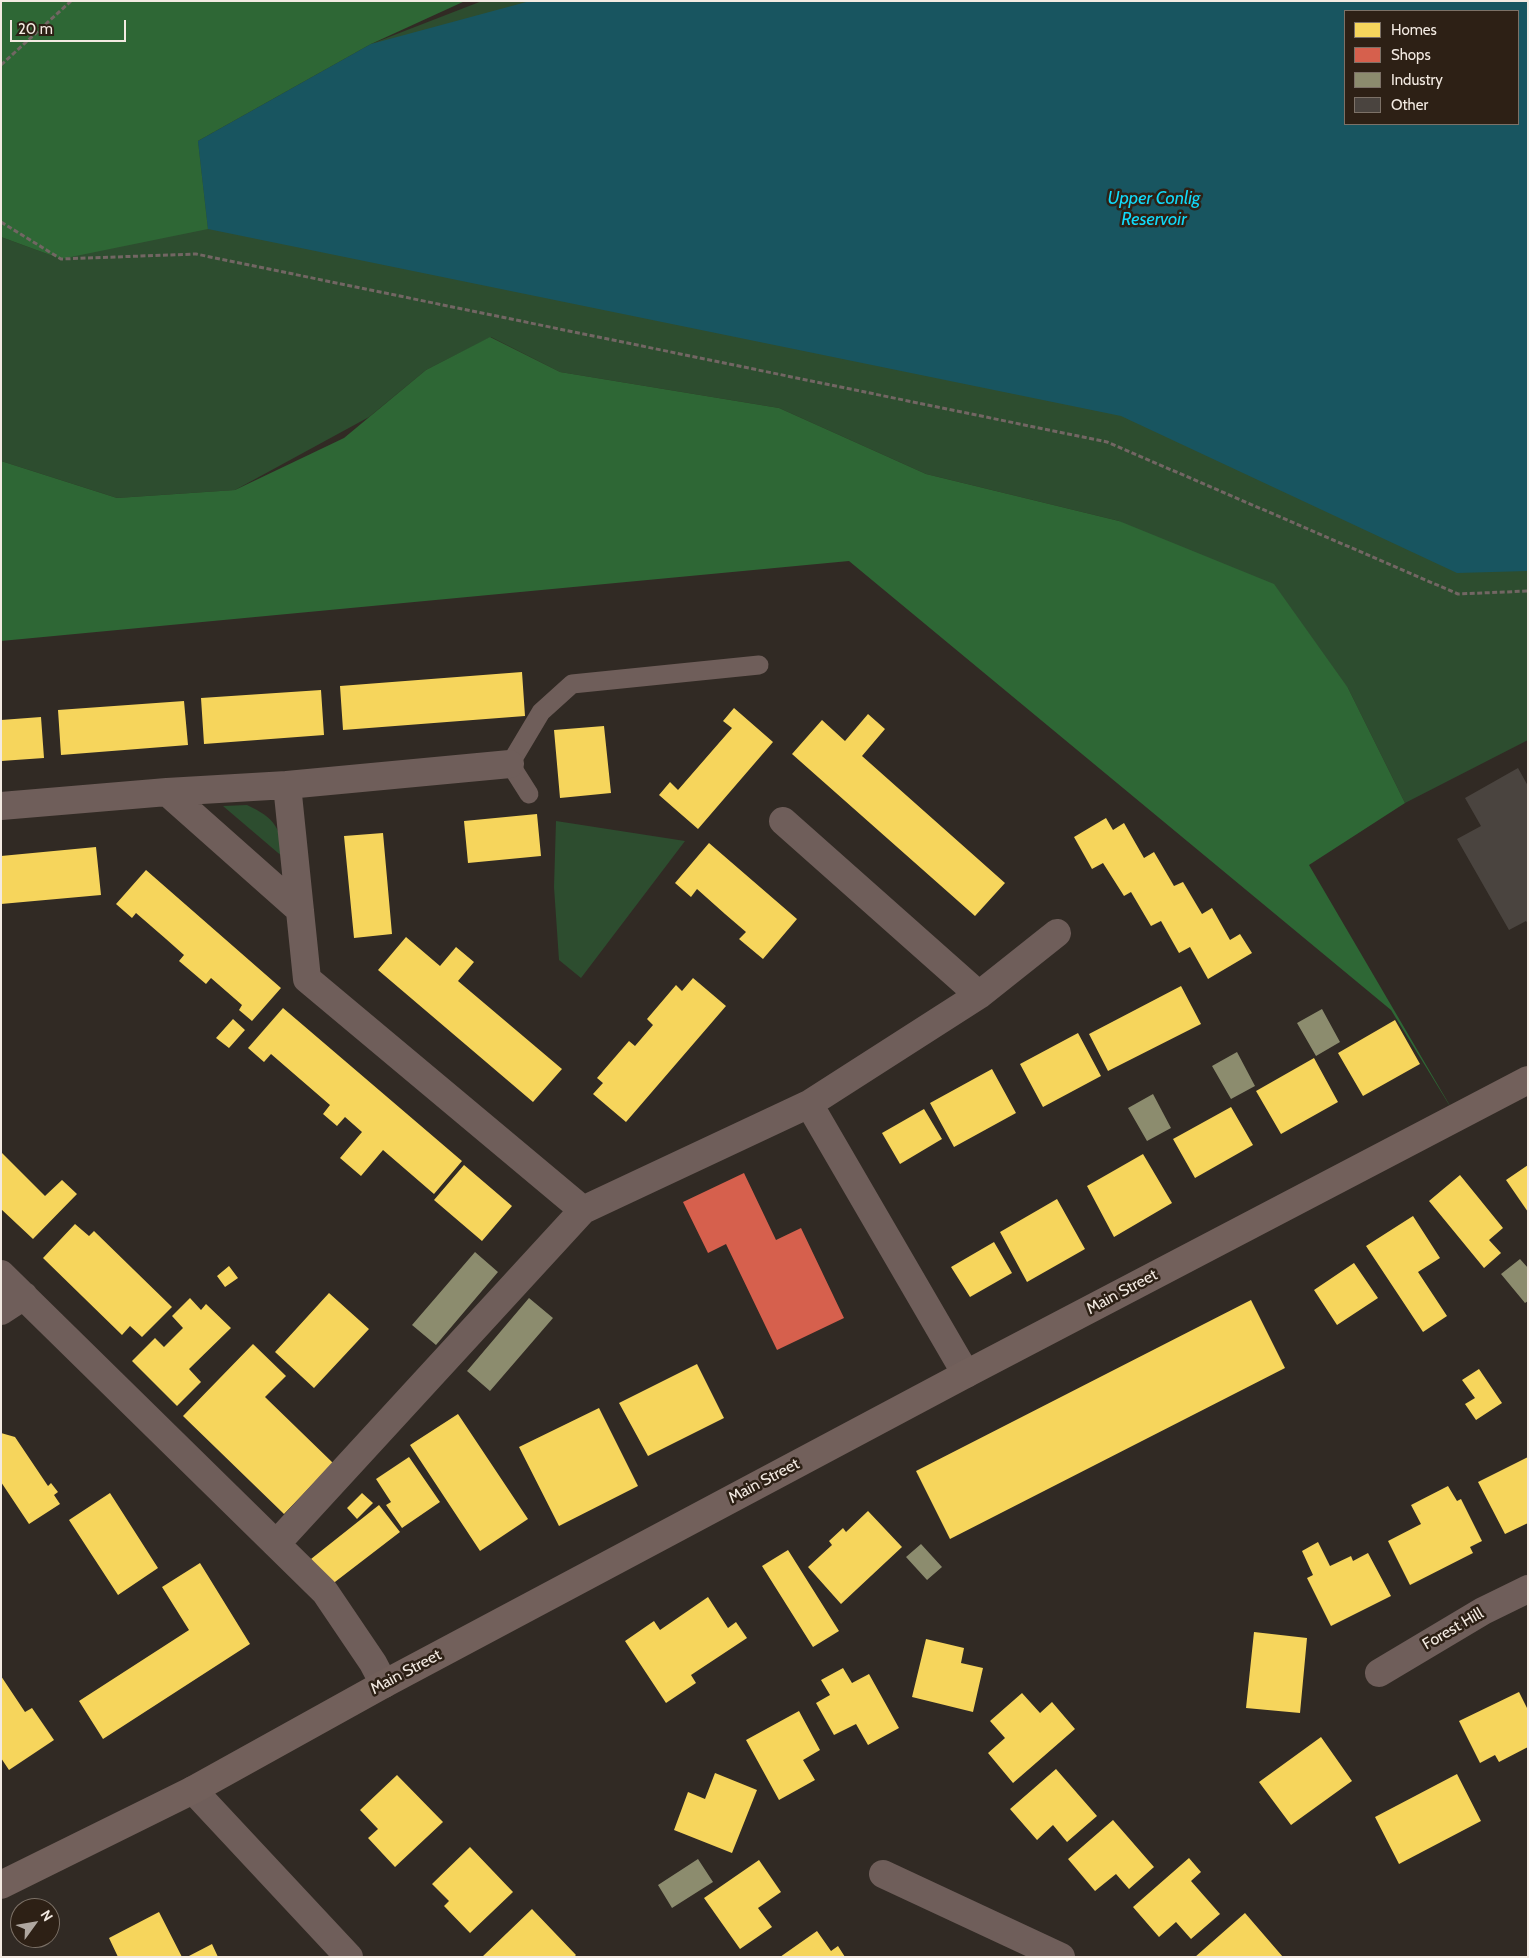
<!DOCTYPE html>
<html>
<head>
<meta charset="utf-8">
<style>
	body { margin:0 }
	#map { position:relative; width:1529px; height:1958px; overflow:hidden; background:#312a24; font-family:Cabin,sans-serif }
	canvas { display:block }
	.frame { position:absolute; inset:0; border:2px solid #f3eae2; pointer-events:none }
	.legend { position:absolute; left:1344px; top:10px; width:175px; height:115px; box-sizing:border-box; background:#2d2015; border:1px solid #7c7167; margin:0; padding:6px 9px; list-style:none; font-size:15px; color:#f3eae2 }
	.legend li { display:flex; align-items:center; gap:10px; height:25px }
	.legend b { width:25px; border:1px solid #7c7167 }
	.north { position:absolute; left:10px; top:1898px; width:50px; height:50px; box-sizing:border-box; background:#2d2015; border:1px solid #7c7167; border-radius:50%; rotate:58deg; font-size:14px; font-weight:700; line-height:20px; text-align:center; color:#f3eae2 }
	.north::after { content:''; display:block; margin:auto; width:18px; height:22px; background:#afa7a0; clip-path:polygon(50% 0,100% 100%,50% 72%,0 100%) }
	.scale { position:absolute; left:10px; top:20px; width:116px; height:22px; box-sizing:border-box; border:2px solid #f3eae2; border-top:0; padding-left:6px; font-size:15px; line-height:18px; white-space:nowrap; color:#f3eae2; -webkit-text-stroke:4px #2d2015; paint-order:stroke }
</style>
</head>
<body>
<div id="map">
<canvas width="1529" height="1958"></canvas>
<div class="frame"></div>
<ul class="legend">
<li><b style="height:14px;background:#f6d55c"></b>Homes</li>
<li><b style="height:14px;background:#d6604d"></b>Shops</li>
<li><b style="height:14px;background:#8c8c6e"></b>Industry</li>
<li><b style="height:14px;background:#4a443f"></b>Other</li>
</ul>
<div class="north">N</div>
<div class="scale">20 m</div>
</div>
<script>
const context = document.querySelector('canvas').getContext('2d');
context.lineJoin = 'round';
function paint(path, color) { context.fillStyle = color; context.fill(path, 'evenodd'); }
function trace(path, color, width, dash) { context.strokeStyle = color; context.lineWidth = width; context.lineCap = dash ? 'butt' : 'round'; context.setLineDash(dash || []); context.stroke(path); }
function label(font, color, halo, rows, align = 'center') {
  context.font = font + ' Cabin,sans-serif'; context.lineWidth = 5; context.setLineDash([]); context.textBaseline = 'middle'; context.strokeStyle = halo; context.fillStyle = color; for (const [text, x, y, turn = 0] of rows) {
    context.save(); context.translate(x, y); context.rotate((+turn || 0) * Math.PI / 180); context.textAlign = isNaN(turn) ? turn : align; if (halo) context.strokeText(text, 0, 0); context.fillText(text, 0, 0); context.restore();
  }
}
const green = new Path2D(`
	M482 1H1528V740L1405 803 1348 688 1119 521 926 474 779 408 560 372 491 337 426 370 369 417 235 490 117 498 1 461V237L61 259 198 141 371 44ZM1345 11H1518V124H1345Z
	M247 805C275 818 281 828 284 858L223 806Z
	M556 821 685 841 581 978 559 960 554 887Z`);
const forest = new Path2D(`
	M1 1H465L371 44 198 141 208 229 61 259 1 237Z
	M490 337 560 372 779 408 926 474 1119 521 1274 584 1348 688 1405 803 1309 865 1456 1116 1391 1010 849 561 1 641V461L117 498 235 490 344 438 426 370Z`);
const water = new Path2D(`
	M530 1H1528V571L1457 573 1121 416 208 229 198 141 371 44ZM1345 11H1518V124H1345Z`);
const homes = new Path2D(`
	M522 672 525 716 343 730 340 686Z
	M321 690 324 735 204 744 201 698Z
	M184 701 188 745 61 755 58 710Z
	M734 708 773 742 698 829 659 795 670 782 678 790 732 728 723 721Z
	M868 714 885 729 862 756 1005 883 975 916 792 754 822 720 845 741Z
	M41 717 44 758 1 761V720Z
	M604 726 611 793 560 798 554 730Z
	M537 814 541 856 468 863 464 821Z
	M1106 818 1113 830 1124 823 1144 858 1154 852 1174 886 1183 882 1202 914 1212 908 1230 940 1240 934 1252 953 1208 979 1190 947 1179 953 1161 921 1151 926 1131 892 1124 896 1103 863 1092 869 1074 837Z
	M383 833 392 934 354 938 344 836Z
	M709 843 797 919 763 959 739 939 746 932 725 914 697 889 691 897 675 883Z
	M96 847 101 895 1 904V856Z
	M146 870 281 988 252 1021 239 1010 242 1005 211 978 206 984 179 961 184 955 166 939 136 913 132 918 116 904Z
	M406 937 440 966 456 947 474 962 458 981 562 1069 533 1102 378 970Z
	M693 978 726 1006 626 1122 593 1094 603 1083 597 1078 629 1041 635 1046 653 1025 647 1019 676 985 682 991Z
	M1181 986 1201 1024 1108 1071 1089 1034Z
	M283 1008 462 1161 434 1194 383 1150 361 1176 340 1158 362 1132 345 1117 337 1126 323 1114 330 1105 271 1054 264 1062 248 1048Z
	M233 1019 245 1030 229 1048 216 1038Z
	M1395 1020 1420 1064 1363 1096 1338 1053Z
	M1078 1033 1101 1076 1043 1107 1020 1064Z
	M1314 1058 1338 1102 1281 1134 1256 1091Z
	M992 1069 1016 1113 954 1147 930 1103Z
	M1231 1107 1253 1145 1195 1178 1173 1139Z
	M924 1109 942 1139 900 1164 882 1133Z
	M1 1152 45 1196 62 1180 77 1194 33 1239 1 1209Z
	M1143 1154 1172 1203 1114 1237 1087 1186Z
	M464 1165 512 1206 482 1241 434 1200Z
	M1528 1165V1212L1506 1180Z
	M1460 1175 1503 1228 1489 1240 1501 1253 1484 1268 1429 1201Z
	M1057 1199 1085 1249 1027 1282 1000 1232Z
	M1413 1216 1440 1258 1418 1272 1447 1316 1423 1332 1366 1246Z
	M75 1224 89 1236 94 1231 172 1307 142 1337 130 1326 122 1335 43 1258Z
	M994 1242 1012 1273 970 1297 951 1267Z
	M1354 1263 1378 1298 1337 1325 1314 1290Z
	M229 1266 238 1278 225 1287 217 1276Z
	M329 1293 369 1329 314 1388 275 1352Z
	M190 1298 201 1310 206 1304 231 1328 189 1369 201 1382 177 1406 132 1361 155 1338 164 1347 183 1328 172 1316Z
	M1251 1300 1285 1368 950 1539 916 1471Z
	M253 1344 286 1376 265 1397 333 1463 284 1514 183 1416Z
	M697 1364 724 1418 648 1456 619 1403Z
	M1479 1369 1502 1403 1476 1420 1465 1404 1475 1398 1462 1380Z
	M599 1408 638 1486 559 1526 519 1447Z
	M458 1414 528 1519 480 1551 410 1445Z
	M1 1433 15 1437 48 1486 51 1483 58 1492 54 1495 60 1504 29 1524 1 1482Z
	M409 1457 440 1502 402 1528 386 1505 391 1502 376 1479Z
	M1528 1457V1523L1505 1534 1478 1482Z
	M1448 1486 1457 1501 1461 1499 1482 1541 1470 1547 1473 1553 1410 1585 1388 1541 1421 1524 1411 1505Z
	M110 1493 158 1568 118 1595 69 1520Z
	M362 1493 373 1503 357 1519 347 1508Z
	M379 1505 400 1532 331 1585 311 1559Z
	M868 1511 902 1547 841 1604 808 1567 832 1545 829 1541 843 1528 846 1532Z
	M1318 1542 1330 1566 1351 1556 1353 1561 1368 1553 1391 1596 1331 1626 1307 1578 1313 1575 1302 1551Z
	M788 1550 839 1631 813 1647 762 1566Z
	M200 1563 250 1644 103 1739 79 1701 189 1630 162 1587Z
	M708 1597 728 1628 736 1622 747 1638 691 1675 696 1683 666 1703 625 1641 654 1621 660 1630Z
	M1254 1632 1307 1638 1300 1713 1246 1708Z
	M926 1639 964 1648 961 1663 983 1668 973 1712 912 1697Z
	M843 1668 852 1683 869 1674 899 1728 868 1745 856 1724 834 1735 816 1703 830 1695 821 1680Z
	M1 1676 25 1712 32 1708 54 1740 9 1770 1 1758Z
	M1519 1692 1528 1710V1747L1499 1762 1495 1755 1480 1763 1459 1721Z
	M1022 1693 1040 1713 1052 1702 1075 1729 1013 1783 988 1753 1005 1738 990 1721Z
	M799 1711 820 1750 803 1760 815 1780 779 1800 746 1740Z
	M1321 1737 1352 1781 1291 1825 1259 1782Z
	M1056 1769 1097 1816 1067 1842 1053 1825 1037 1840 1010 1809Z
	M715 1773 757 1790 732 1853 674 1830 688 1792 705 1799Z
	M1457 1774 1481 1821 1399 1864 1375 1817Z
	M397 1775 443 1822 395 1867 368 1838 378 1829 360 1810Z
	M1113 1820 1154 1867 1129 1889 1116 1874 1095 1891 1068 1859Z
	M470 1847 513 1892 470 1933 444 1906 449 1901 432 1884Z
	M1189 1858 1201 1872 1191 1881 1220 1914 1191 1939 1176 1922 1159 1937 1133 1907Z
	M759 1860 781 1892 758 1908 772 1927 740 1949 704 1898Z
	M532 1909 576 1955 574 1957H482Z
	M159 1912 182 1957H118L109 1938Z
	M1245 1913 1283 1957H1195Z
	M817 1931 831 1951 838 1946 845 1957H780Z
	M212 1944 218 1957H187Z`);
const shops = new Path2D(`
	M744 1173 776 1240 801 1228 844 1318 777 1350 726 1244 708 1253 683 1202Z`);
const industry = new Path2D(`
	M1322 1009 1340 1042 1316 1056 1297 1023Z
	M1237 1052 1255 1086 1231 1099 1212 1066Z
	M1153 1094 1171 1128 1147 1141 1128 1108Z
	M475 1252 498 1272 436 1345 412 1325Z
	M1520 1259 1528 1268V1301L1525 1303 1501 1274Z
	M529 1298 553 1318 490 1391 467 1371Z
	M921 1544 942 1567 927 1580 906 1557Z
	M698 1859 713 1882 672 1908 658 1885Z`);
const building = new Path2D(`
	M1518 768 1528 786V924L1526 921 1509 930 1457 839 1481 826 1465 798Z`);
const path = new Path2D(`
	M1 65 71 1
	M1 222 61 259 196 254 1107 442 1458 594 1528 591`);
const lane = new Path2D(`
	M529 794 510 764 541 712 572 684 759 665`);
const street = new Path2D(`
	M287 785 307 979 583 1210 809 1104 979 995 1057 933
	M167 792 300 910
	M1 806 167 792 287 785 510 764
	M783 821 979 995
	M809 1104 966 1374
	M1 1274 325 1592 373 1663 384 1684
	M1 1311 24 1296
	M277 1543 583 1210
	M1379 1673 1483 1611 1528 1589
	M193 1790 349 1957
	M883 1874 1061 1957`);
const secondary = new Path2D(`
	M1 1885 193 1790 384 1684 966 1374 1528 1080`);
const streetNames = [
	["Main Street",1122,1292,-28],
	["Main Street",764,1481,-28],
	["Forest Hill",1453,1629,-30],
	["Main Street",406,1672,-28]
];
const waterNames = [
	["Upper Conlig",1154,199],
	["Reservoir",1154,220]
];
paint(green, '#2d4d2f');
paint(forest, '#2e6735');
paint(water, '#185560');
paint(homes, '#f6d55c');
paint(shops, '#d6604d');
paint(industry, '#8c8c6e');
paint(building, '#4a443f');
trace(path, '#726663', 3, [5, 2.5]);
trace(lane, '#6f5e5a', 19);
trace(street, '#6f5e5a', 28);
trace(secondary, '#72605b', 28);
label('16px', '#f3eae2', '#2d2015', streetNames);
label('italic 18px', '#11dafa', '#2d2015', waterNames);
</script>
</body>
</html>
